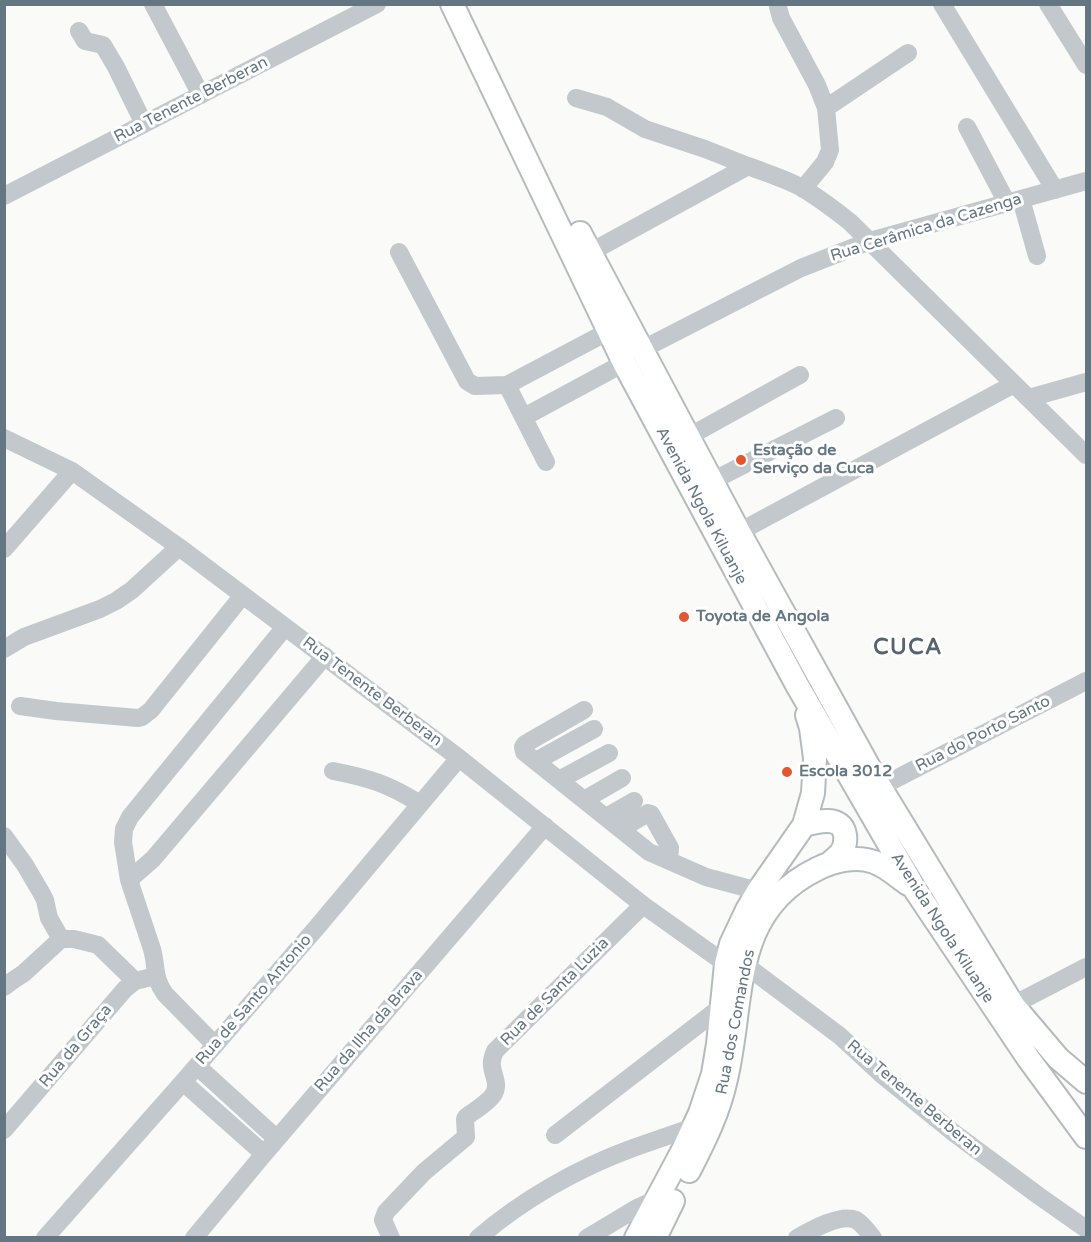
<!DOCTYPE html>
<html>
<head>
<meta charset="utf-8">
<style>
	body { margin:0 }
	#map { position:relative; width:1091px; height:1242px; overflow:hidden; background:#fafaf8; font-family:"Varela Round",sans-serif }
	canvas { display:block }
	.frame { position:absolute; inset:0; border:6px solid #657683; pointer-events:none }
</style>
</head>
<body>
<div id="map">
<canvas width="1091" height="1242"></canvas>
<div class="frame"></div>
</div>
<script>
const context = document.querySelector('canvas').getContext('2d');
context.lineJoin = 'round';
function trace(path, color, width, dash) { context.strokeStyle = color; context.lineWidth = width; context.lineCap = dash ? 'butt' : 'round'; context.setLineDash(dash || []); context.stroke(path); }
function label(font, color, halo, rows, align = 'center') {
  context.font = font + ' "Varela Round",sans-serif'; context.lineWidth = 6; context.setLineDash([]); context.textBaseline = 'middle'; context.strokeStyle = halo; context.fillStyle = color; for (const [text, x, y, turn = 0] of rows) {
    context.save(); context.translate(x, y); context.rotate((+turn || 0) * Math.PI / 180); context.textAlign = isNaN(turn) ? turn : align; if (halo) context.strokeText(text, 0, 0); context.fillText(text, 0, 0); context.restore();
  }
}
const minor = new Path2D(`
	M153 4 201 95
	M778 4V7L781 18 817 85 826 108 830 150 825 162 803 189
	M942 4 1055 190
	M1048 4 1086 65
	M79 31 85 41 103 45 116 67 144 124
	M576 98 607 107 645 129 705 149 748 166
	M826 108 908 53
	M967 127 1007 203
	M4 196 377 4
	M1021 199 1037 256
	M399 252 467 381 475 386 507 385 546 462
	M589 253 748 166C766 173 787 179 804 189 820 199 835 210 850 222L1086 455
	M641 350 801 268 870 241 1086 181
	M507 385 609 331
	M1029 398 1086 382
	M524 417 624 363
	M688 437 800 375
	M4 438 72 471 179 547 459 758 643 905 726 964
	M712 481 836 418
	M739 532 1014 384
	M4 549 72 471
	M4 649 24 637 100 609 116 601 132 590 179 547
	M20 706 56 711 138 718 142 717 151 710 243 595
	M584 710 525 744 523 747 524 752 649 852 706 877 758 891
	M536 761 594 729
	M333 771C369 778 389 784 420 804
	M559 780 609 753
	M880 787 1086 681
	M584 800 622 778
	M606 817 634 801
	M621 829 648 813 651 814 670 848 669 861
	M4 836 25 865 42 894 45 900 49 918 61 939
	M129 880 153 859 325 656
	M744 964 840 1036 881 1074 954 1133 1039 1196 1086 1229
	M4 987 12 981 24 973 61 939H74L98 945 135 981
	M1013 1005 1086 967
	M215 1045 165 994C153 977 157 967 152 949L129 880 123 842 124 829 130 817 156 785 285 627
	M197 1066 277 1139
	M183 1082 264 1154
	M4 1130 125 989 135 981 156 976
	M555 1135 721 1007
	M45 1238 183 1082 318 926 459 758
	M194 1238 264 1154 545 826
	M391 1238 383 1220 386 1212 424 1172 466 1137 465 1119 466 1117C475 1110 487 1104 493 1095 500 1085 493 1076 492 1066 491 1060 493 1056 495 1051L643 905
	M478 1238C522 1200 578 1168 633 1148 653 1141 673 1134 694 1127
	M587 1238 637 1208 657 1199
	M797 1238C811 1230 841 1213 856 1220 863 1224 868 1232 873 1238`);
const major = new Path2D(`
	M452 4 624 363 797 685 916 891 1028 1058 1086 1137
	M580 233 739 532 880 787 1013 1005 1058 1058 1086 1082
	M804 825C818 821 842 815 845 835 846 842 845 848 840 854 837 857 833 860 829 864
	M689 1171C704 1142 719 1112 726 1079 745 1000 729 912 817 869 833 861 856 855 874 862 886 866 898 877 908 884
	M636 1238 683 1150 700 1113 713 1074 718 1044 726 964 731 944 747 910 758 891 804 825 813 793 815 758 811 728 807 715
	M655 1238 673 1201`);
const markers = [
	[741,460,6,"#e4572e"],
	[684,617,6,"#e4572e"],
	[787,772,6,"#e4572e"]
];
const streetNames = [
	["Rua Tenente Berberan",191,100,-27],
	["Rua Cerâmica da Cazenga",926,228,-17],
	["Avenida Ngola Kiluanje",701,506,62],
	["Rua Tenente Berberan",372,692,37],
	["Rua do Porto Santo",983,734,-27],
	["Avenida Ngola Kiluanje",942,928,57],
	["Rua de Santa Luzia",555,992,-45],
	["Rua de Santo Antonio",254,1000,-49],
	["Rua dos Comandos",736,1022,-79],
	["Rua da Ilha da Brava",369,1031,-49],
	["Rua da Graça",76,1046,-50],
	["Rua Tenente Berberan",914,1098,40]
];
const poiNames = [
	["Estação de",753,451],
	["Serviço da Cuca",753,469],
	["Toyota de Angola",696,617],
	["Escola 3012",799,772]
];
const districtNames = [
	["CUCA",908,648]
];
trace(major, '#b5babe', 26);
trace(minor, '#c3c8cc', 18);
trace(major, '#fff', 22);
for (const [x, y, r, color] of markers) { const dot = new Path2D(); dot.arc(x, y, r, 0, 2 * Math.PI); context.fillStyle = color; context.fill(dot); trace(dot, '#fff', 2); }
label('16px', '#657683', '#fff', streetNames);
label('bold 16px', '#657683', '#fff', poiNames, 'left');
context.letterSpacing = '1.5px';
label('bold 22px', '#57646e', '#fff', districtNames);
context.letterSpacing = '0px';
</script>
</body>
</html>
